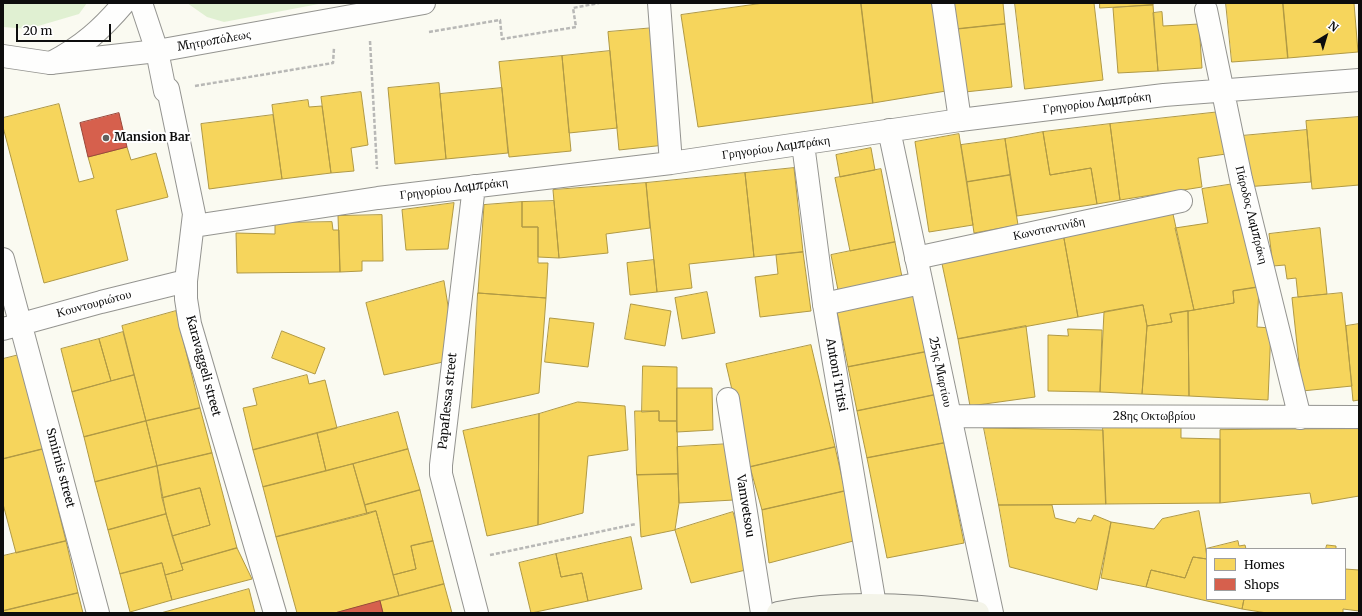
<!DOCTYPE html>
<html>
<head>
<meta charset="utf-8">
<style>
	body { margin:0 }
	#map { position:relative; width:1362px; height:616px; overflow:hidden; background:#fafaf1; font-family:Merriweather,serif }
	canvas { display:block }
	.frame { position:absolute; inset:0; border:4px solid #0d0d0d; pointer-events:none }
	.legend { position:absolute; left:1206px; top:548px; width:140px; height:52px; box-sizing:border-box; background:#fff; border:1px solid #9e9e9e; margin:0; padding:5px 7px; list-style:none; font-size:12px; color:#0d0d0d }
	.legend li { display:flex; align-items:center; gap:8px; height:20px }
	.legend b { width:20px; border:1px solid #9e9e9e }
	.north { position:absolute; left:1306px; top:16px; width:40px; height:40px; -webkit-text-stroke:3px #fff; paint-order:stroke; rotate:38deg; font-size:11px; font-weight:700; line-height:16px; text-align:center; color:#0d0d0d }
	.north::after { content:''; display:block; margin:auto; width:14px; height:18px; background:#0d0d0d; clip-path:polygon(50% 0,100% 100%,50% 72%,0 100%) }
	.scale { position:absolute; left:16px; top:24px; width:95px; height:18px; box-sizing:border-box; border:2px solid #0d0d0d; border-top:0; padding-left:5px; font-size:12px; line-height:14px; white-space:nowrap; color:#0d0d0d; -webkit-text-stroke:3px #fff; paint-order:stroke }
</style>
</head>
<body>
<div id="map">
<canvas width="1362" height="616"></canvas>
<div class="frame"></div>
<ul class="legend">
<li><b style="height:11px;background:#f6d55c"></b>Homes</li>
<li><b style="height:11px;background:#d6604d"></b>Shops</li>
</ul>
<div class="north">N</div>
<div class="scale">20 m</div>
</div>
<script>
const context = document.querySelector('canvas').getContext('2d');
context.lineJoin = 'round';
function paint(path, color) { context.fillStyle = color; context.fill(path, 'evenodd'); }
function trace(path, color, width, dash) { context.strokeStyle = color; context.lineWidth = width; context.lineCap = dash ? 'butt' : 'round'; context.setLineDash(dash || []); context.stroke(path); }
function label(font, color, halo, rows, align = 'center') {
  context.font = font + ' Merriweather,serif'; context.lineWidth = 4; context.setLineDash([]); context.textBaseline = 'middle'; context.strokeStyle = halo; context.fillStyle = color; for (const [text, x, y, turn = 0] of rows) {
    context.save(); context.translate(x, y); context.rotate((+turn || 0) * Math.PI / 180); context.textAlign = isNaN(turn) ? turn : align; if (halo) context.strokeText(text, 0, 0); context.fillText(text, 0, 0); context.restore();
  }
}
const green = new Path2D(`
	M3 3H87L79 14 28 29 3 27Z
	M187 3H324L224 22 207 17Z`);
const homes = new Path2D(`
	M764 3H861L873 103 698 127 681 15Z
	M861 3H933L946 91 873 103Z
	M954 3H1003L1005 24 958 29Z
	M1015 3H1094L1103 80 1025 89Z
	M1100 3H1153V5L1100 8Z
	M1226 3H1283L1288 58 1232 62Z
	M1283 3H1354L1358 52 1288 58Z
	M1153 5 1158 71 1118 73 1113 8Z
	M1162 12 1163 26 1199 24 1202 68 1158 71 1153 13Z
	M1005 24 1012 87 965 92 958 29Z
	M654 28 665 145 619 150 608 32Z
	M610 51 617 128 569 133 562 56Z
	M562 56 571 151 509 157 499 62Z
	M439 83 446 159 395 164 388 88Z
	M502 88 508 153 446 159 440 94Z
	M361 92 368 145 351 148 354 171 331 173 321 97Z
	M308 100 309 107 322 106 331 173 282 179 272 105Z
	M59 104 79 182 94 178 88 157 127 147 131 160 156 153 168 197 116 210 128 260 44 283 3 127V118Z
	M1220 112 1226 154 1198 158 1202 187 1120 200 1110 124Z
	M273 115 282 179 209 189 201 124Z
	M1359 117V185L1312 189 1306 121Z
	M1110 124 1120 200 1097 204 1091 168 1050 175 1043 132Z
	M1307 130 1311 182 1245 187 1241 136Z
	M1043 132 1050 175 1091 168 1097 204 1017 216 1005 139Z
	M959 134 973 225 929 232 915 142Z
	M1005 139 1010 175 967 182 961 145Z
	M871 148 875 170 840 177 836 155Z
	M794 168 803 252 754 257 745 173Z
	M881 169 895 242 850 251 835 178Z
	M745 173 754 257 689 264 692 288 657 292 646 183Z
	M1010 175 1018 225 974 233 967 182Z
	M646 183 650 228 606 234 608 253 559 258 553 190Z
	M1240 183 1259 287 1233 291 1234 303 1194 310 1175 228 1208 223 1202 189Z
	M554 201 559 258 538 257V227H522V202Z
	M522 202V227H538V263H548L546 298 478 293 484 205Z
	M454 203 448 249 406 250 402 210Z
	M1173 214 1194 310 1170 314 1172 322 1147 326 1143 305 1078 317 1063 233Z
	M382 215 383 261H362V271L340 272 338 216Z
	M332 222 333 230H339L340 272 237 273 236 233 275 234V223Z
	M1320 228 1327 294 1298 297 1296 278 1287 279 1285 265 1273 266 1269 234Z
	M1063 233 1078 317 958 339 941 259Z
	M895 242 903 282 839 295 831 255Z
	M803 252 811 311 760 317 755 277 778 274 776 255Z
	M654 260 657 292 630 295 627 263Z
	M444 281 449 312 443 362 384 375 366 303Z
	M1259 287 1257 327 1271 328 1268 400 1189 396 1188 311 1234 303 1233 291Z
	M707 292 715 333 682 339 675 298Z
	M913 292 925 352 848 367 836 307Z
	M478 293 546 298 539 393 472 408Z
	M1342 293 1352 386 1302 391 1292 298Z
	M631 304 671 311 665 346 625 339Z
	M1143 305 1147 326 1142 394 1100 392 1104 312Z
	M176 311 200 408 146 421 122 326Z
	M1188 311 1189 396 1142 394 1147 326 1172 322 1170 314Z
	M550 318 594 323 588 367 545 362Z
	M1359 324V400L1353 401 1346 326Z
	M1026 326 1035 397 970 406 958 339Z
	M1068 329 1102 330 1100 392 1048 391V335L1068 336Z
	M282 331 325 348 315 374 272 358Z
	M123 332 134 375 111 381 99 339Z
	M99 339 111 381 72 392 61 349Z
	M811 345 835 447 750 467 726 364Z
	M925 352 934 395 857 411 848 367Z
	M19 355 43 449 3 459V359Z
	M643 366 677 367V421H659V411L642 412Z
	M134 375 146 421 84 437 72 392Z
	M307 375 309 384 325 380 337 428 253 450 243 408 257 405 253 389Z
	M677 388H712L713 430 677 432Z
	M934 395 944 443 867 458 857 411Z
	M578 402 625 406 628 450 588 456 583 513 538 525 539 414Z
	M200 408 212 453 157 466 146 421Z
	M635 411H659V421H677L678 474 637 475Z
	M398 412 408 449 326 471 317 433Z
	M539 414 538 525 487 536 463 431Z
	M146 421 157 466 95 482 84 437Z
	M1103 427H1181V438L1220 439V503L1106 504Z
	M984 428 1103 430 1106 504 999 505Z
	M1359 429V496L1312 504 1310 493 1220 503V430Z
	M317 433 326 471 263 487 253 450Z
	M944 443 964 543 887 558 867 458Z
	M730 444 734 500 679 503 677 447Z
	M835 447 845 491 762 510 750 467Z
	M43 449 66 541 16 553 3 504V459Z
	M408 449 420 490 365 505 353 464Z
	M212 453 237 548 181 564 172 536 210 525 200 488 162 498 157 466Z
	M353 464 367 514 276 537 263 487Z
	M157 466 166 514 108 530 95 482Z
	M678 474 679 503 675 530 641 537 637 475Z
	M200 488 210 525 172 536 162 498Z
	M420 490 433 541 411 546 416 569 393 575 376 511 367 514 365 505Z
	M845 491 857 540 769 563 762 510Z
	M999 505H1052L1055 518 1075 523 1078 518 1091 521 1094 515 1111 522 1097 590 1010 567Z
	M376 511 399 596 335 613H297L276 537Z
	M1199 511 1206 549 1207 559 1193 557 1185 578 1151 570 1146 587 1101 578 1111 522 1154 529 1162 519Z
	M733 512 750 569 691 583 675 530Z
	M166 514 183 570 165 575 162 563 120 574 108 530Z
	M631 537 642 589 588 601 582 573 561 577 556 554Z
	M66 541 78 593 3 611V556Z
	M433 541 444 584 399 596 393 575 416 569 411 546Z
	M1238 541 1239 546 1245 545 1246 549H1207V599H1244L1242 609 1146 587 1151 570 1185 578 1193 557 1207 559 1206 549Z
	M1327 545 1336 546V549H1326Z
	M237 548 252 579 172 600 165 575 183 570 181 564Z
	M556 554 561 577 582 573 588 601 531 613 519 563Z
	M162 563 172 600 130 612 120 574Z
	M1345 569 1359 570V611L1343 609V613H1267L1242 609 1244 599H1345Z
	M444 584 452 613H383L380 601Z
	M249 589 255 613H161Z
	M78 593 83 613H3V611Z`);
const shops = new Path2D(`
	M119 113 127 147 88 157 80 123Z
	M380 601 383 613H335Z`);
const path = new Path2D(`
	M429 32 500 20 502 39 576 27 573 8 599 3
	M370 41 377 169
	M195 86 333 63 334 48
	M490 555 636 524`);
const pedestrian = new Path2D(`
	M943 3 960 120
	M916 258 1181 201
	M824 304 921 283`);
const minor = new Path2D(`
	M141 3 157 51 165 91 168 89 194 214 186 281V299L190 324 275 613
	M659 3 671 163
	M1206 10 1241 179 1300 418
	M51 63C82 47 102 29 124 3
	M889 130 992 613
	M803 144 824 304 875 605
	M474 186 441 465V474L477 613
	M194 226 378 198 671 163 960 120 1164 95 1359 80
	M3 259 98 613
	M3 329 101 302 186 281
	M728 399 762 613
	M950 416 1359 417`);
const tertiary = new Path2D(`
	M3 56 50 63 157 51 424 3`);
const secondary = new Path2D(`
	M778 613C843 600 912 604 978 613`);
const markers = [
	[106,138,4,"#60605d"]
];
const streetNames = [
	["Μητροπόλεως",214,41,-10],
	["Γρηγορίου Λαμπράκη",1097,103,-7],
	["Γρηγορίου Λαμπράκη",776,148,-8],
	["Γρηγορίου Λαμπράκη",454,189,-7],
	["Πάροδος Λαμπράκη",1251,215,76],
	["Κωνσταντινίδη",1049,229,-12],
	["Κουντουριώτου",94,304,-15],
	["Karavaggeli street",203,366,75],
	["25ης Μαρτίου",940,372,78],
	["Antoni Tritsi",836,375,80],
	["Papaflessa street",448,401,-84],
	["28ης Οκτωβρίου",1154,417],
	["Smirnis street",60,468,75],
	["Vamvetsou",745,506,81]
];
const poiNames = [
	["Mansion Bar",114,138]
];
paint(green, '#e0f0d2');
paint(homes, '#f6d55c');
trace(homes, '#b09944', 1);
paint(shops, '#d6604d');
trace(shops, '#9a473a', 1);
trace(pedestrian, '#949490', 24);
trace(minor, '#949490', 24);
trace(tertiary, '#949490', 24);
trace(secondary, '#8a8a86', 24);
trace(path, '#b8b8b6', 2.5, [4, 2]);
trace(pedestrian, '#fefefd', 22);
trace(minor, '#fefefd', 22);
trace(tertiary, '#fefefd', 22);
trace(secondary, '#f4f4e9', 22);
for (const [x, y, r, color] of markers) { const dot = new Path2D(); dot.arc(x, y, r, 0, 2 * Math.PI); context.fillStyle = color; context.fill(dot); trace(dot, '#fff', 1.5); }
label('12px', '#0d0d0d', '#fff', streetNames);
label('bold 12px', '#0d0d0d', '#fff', poiNames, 'left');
</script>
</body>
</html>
